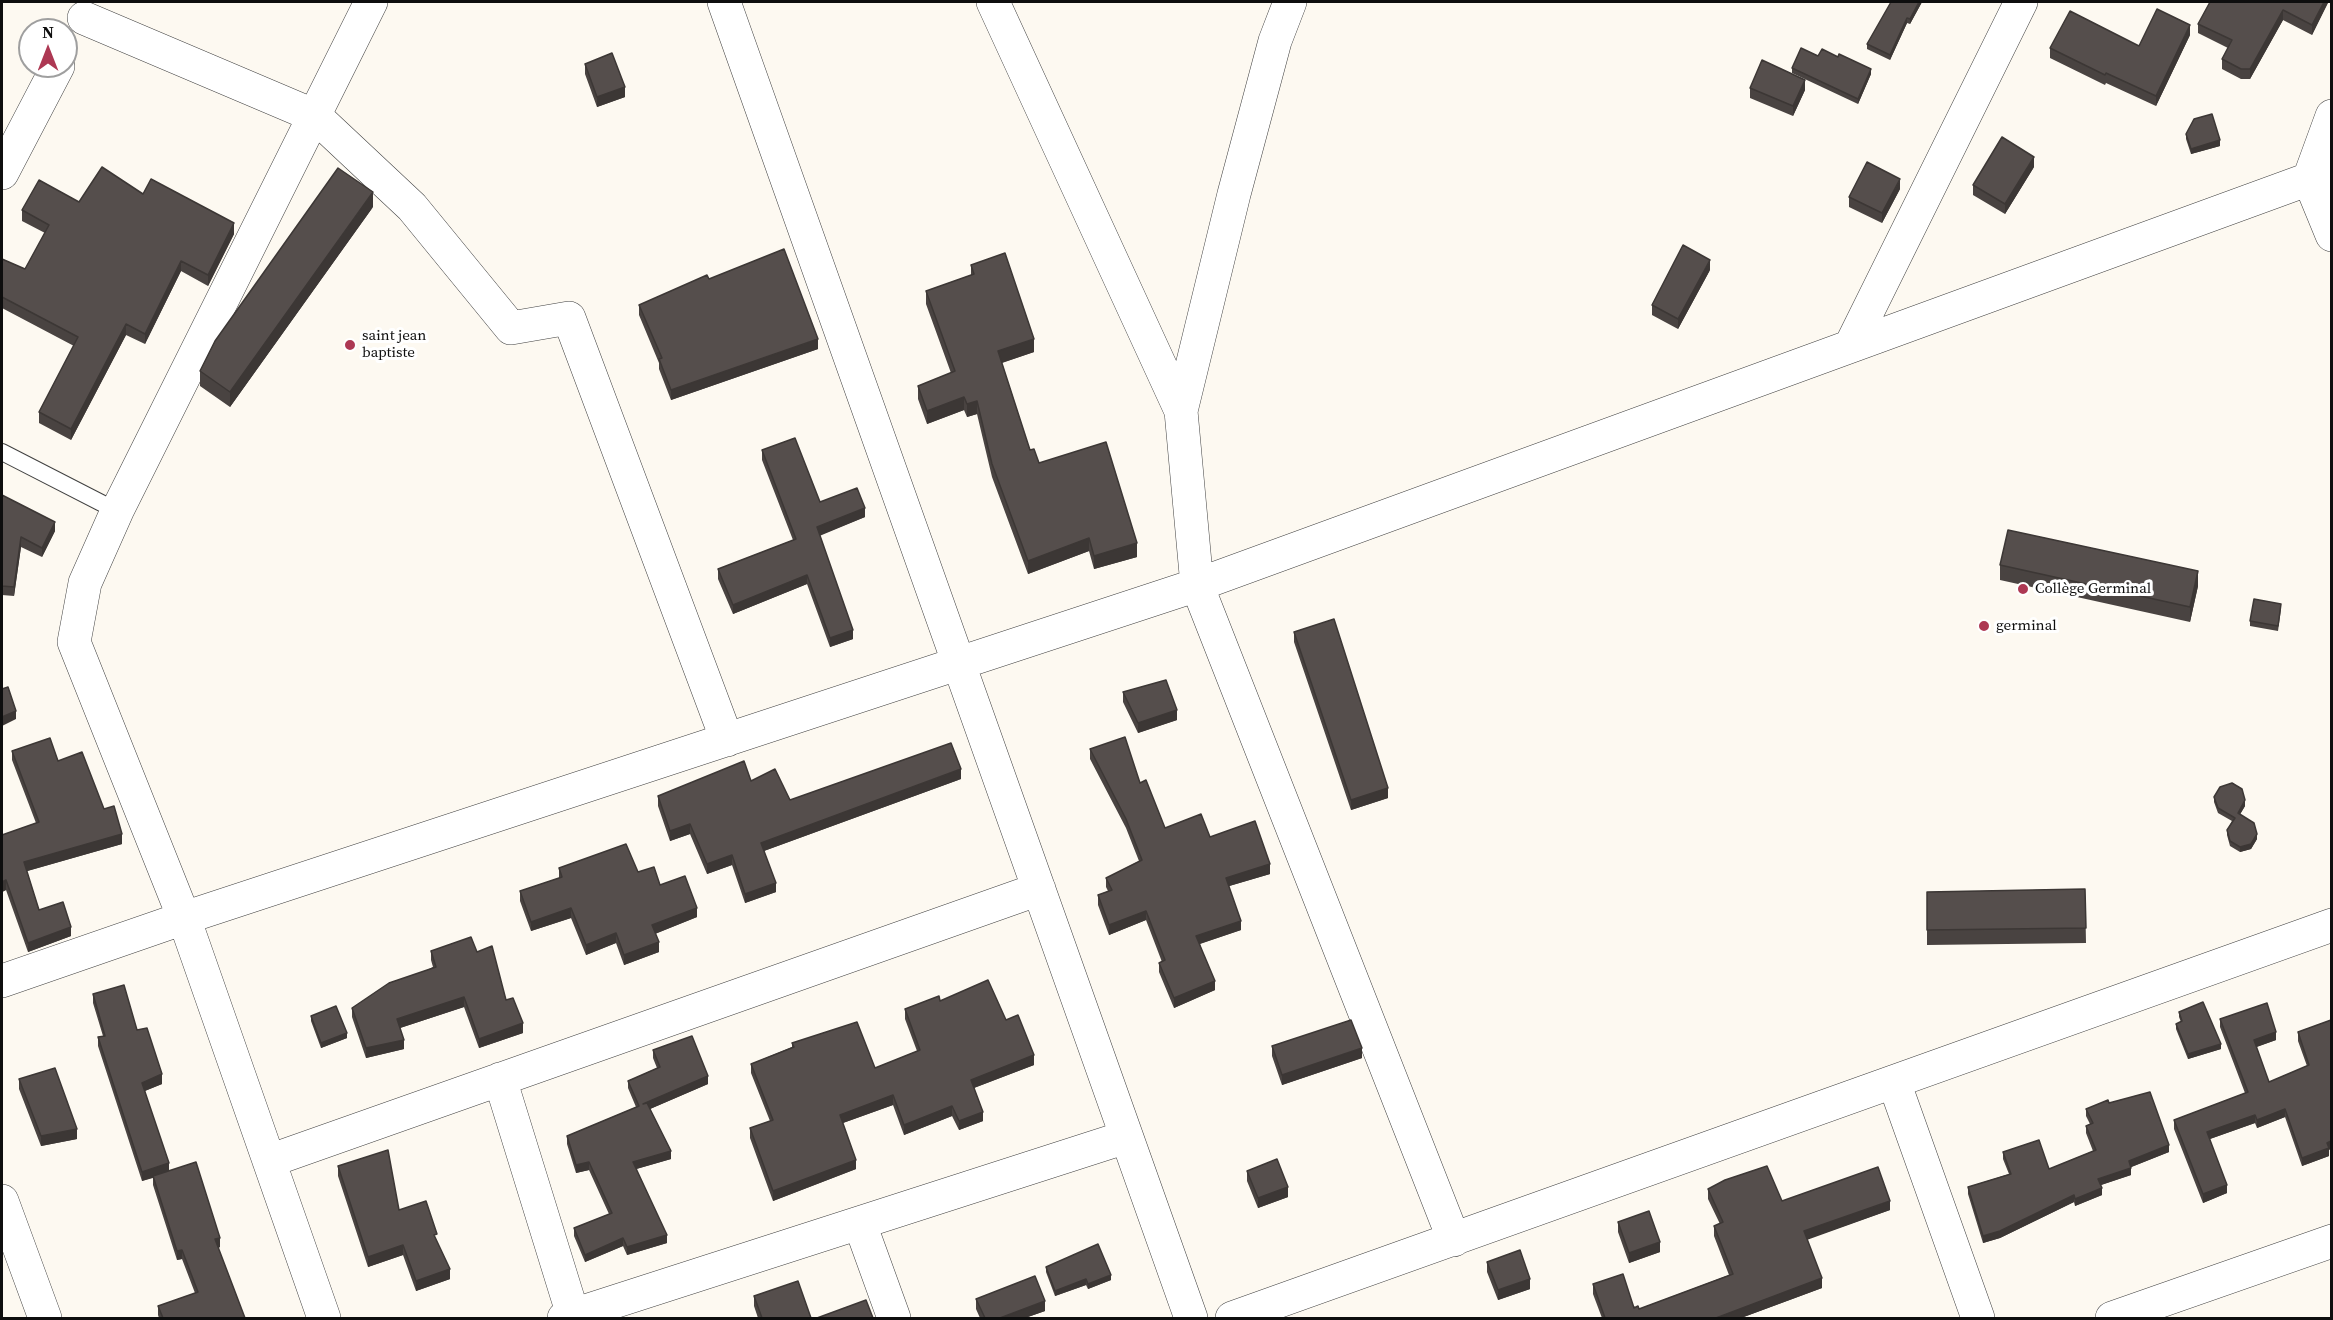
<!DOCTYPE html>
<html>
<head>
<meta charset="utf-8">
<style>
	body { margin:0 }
	#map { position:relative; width:2333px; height:1320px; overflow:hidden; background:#fdf9f1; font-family:"Source Serif 4",serif }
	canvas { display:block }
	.frame { position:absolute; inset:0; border:3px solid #0e0e0e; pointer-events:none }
	.north { position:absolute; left:18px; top:18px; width:60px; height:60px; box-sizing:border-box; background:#fff; border:2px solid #9f9f9f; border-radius:50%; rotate:0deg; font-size:16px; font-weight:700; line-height:24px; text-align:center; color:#0e0e0e }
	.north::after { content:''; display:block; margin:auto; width:21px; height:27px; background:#ad3853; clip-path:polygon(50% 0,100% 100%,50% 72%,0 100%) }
</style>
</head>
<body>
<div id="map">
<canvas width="2333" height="1320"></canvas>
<div class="frame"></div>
<div class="north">N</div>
</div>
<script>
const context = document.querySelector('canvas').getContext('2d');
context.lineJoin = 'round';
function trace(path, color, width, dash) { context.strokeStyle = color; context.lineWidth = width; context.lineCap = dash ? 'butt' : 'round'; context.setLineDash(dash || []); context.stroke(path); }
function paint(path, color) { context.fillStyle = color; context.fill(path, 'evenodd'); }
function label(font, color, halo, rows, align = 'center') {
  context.font = font + ' "Source Serif 4",serif'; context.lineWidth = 6; context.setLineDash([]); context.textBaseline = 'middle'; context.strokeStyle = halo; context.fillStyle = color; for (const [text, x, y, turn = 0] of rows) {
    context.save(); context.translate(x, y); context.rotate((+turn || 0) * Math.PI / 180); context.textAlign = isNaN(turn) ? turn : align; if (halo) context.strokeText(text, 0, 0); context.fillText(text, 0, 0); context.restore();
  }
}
const service = new Path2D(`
	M2 452 117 511`);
const minor = new Path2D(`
	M724 2 1191 1318
	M993 2 1181 411 1197 585 1454 1240
	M84 18 315 116 412 207 511 328 569 318 727 740
	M2332 116 2309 179 2332 235
	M2 173 58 66
	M1851 345 2021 2
	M1181 411 1234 194 1275 41 1290 2
	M2 981 184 918 1197 585 2309 179 2332 178
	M500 1079 573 1315
	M1894 1082 1978 1318
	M269 1161 1039 889
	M2 1201 45 1318
	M860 1224 894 1318
	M324 1318 184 918 74 642 85 583 117 511 371 2
	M564 1318 1126 1137
	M1232 1318 2332 925
	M2112 1318 2332 1241`);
const wall = new Path2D(`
	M1922 2 1910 24 1907 23 1890 60 1867 49V44Z
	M2328 2 2312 35 2283 20 2250 79H2241L2222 69V59L2228 48 2198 33V24Z
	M2190 35 2156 106 2106 83 2105 85 2050 58V48L2139 46Z
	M1818 56 1838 57 1871 74 1858 104 1792 73V68Z
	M585 64 625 97 597 107 585 74Z
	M1750 88 1805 90 1793 116 1750 98Z
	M2186 134 2220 146 2191 154 2186 139Z
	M2034 167 2005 214 1973 195V185Z
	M1900 189 1882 223 1849 207V197Z
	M143 194 234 234 208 286 181 271 145 344 126 335 71 440 39 423V412L74 346 2 308V259L25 269 45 233 22 221V210L79 202Z
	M373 207 230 407 200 386V371Z
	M971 265 1034 352 1002 363 1030 450 1039 463 1137 557 1094 569 1089 551 1028 574 992 477 977 414 967 417 964 410 927 424 918 399V386L951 373 926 304V291L971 275Z
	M1710 270 1678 329 1652 315V305Z
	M639 305 818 349 671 400 659 369V363L639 315Z
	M762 450 820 502 865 517 820 535 853 639 830 647 807 584 733 614 718 579V569L793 540 762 460Z
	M2 495 55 531 42 557 21 547 14 596 2 595Z
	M2000 565 2198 586 2190 622 2000 580Z
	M2281 609 2278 631 2250 626V621Z
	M1294 632 1388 798 1351 810 1294 642Z
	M1123 692 1177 720 1138 733 1123 702Z
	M1090 749 1140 783 1165 828 1210 837 1270 874 1229 886 1241 930 1200 944 1215 990 1174 1008 1159 972V963L1162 962 1146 920 1109 935 1098 905V895L1108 891 1106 887V878L1139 861 1126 828 1090 759Z
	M12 751 58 761 104 809 122 844 27 871 39 910 71 936 28 952 6 890 2 892V835L36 823 12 760Z
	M961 779 764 851 776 892 745 903 732 865 707 874 690 834 670 841 658 806V796L751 781 790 800Z
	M2214 797 2245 806 2240 814 2257 839 2251 849 2240 852 2230 846 2227 835V830L2232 821 2218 813 2214 802Z
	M559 868 638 872 660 885 697 917 655 934 659 952 624 965 616 943 586 955 571 918 531 931 520 901V891L559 878Z
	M2085 889 2086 943 1927 945V892Z
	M431 951 477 952 506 1000 523 1033 479 1048 464 1007 400 1028 404 1049 366 1058 352 1017V1008L433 967 431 960Z
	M93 994 137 1030 162 1084 145 1091 169 1171 220 1247 218 1248 245 1318H159L158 1315V1306L195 1293 182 1259 177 1260 153 1185V1178L142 1181 98 1046V1037L103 1036 93 1003Z
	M940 1001 1006 1020 1034 1065 974 1088 983 1121 959 1130 952 1116 904 1135 893 1105 843 1123 856 1169 773 1201 750 1138V1128L770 1121 751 1073V1064L792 1047V1043L875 1068 917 1051 905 1019V1009Z
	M2179 1012 2221 1049 2188 1059 2176 1029V1024L2181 1022 2179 1017Z
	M311 1016 347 1038 321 1048 311 1021Z
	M2220 1019 2276 1040 2256 1047 2269 1082 2307 1066 2298 1041V1032L2331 1020 2329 1156 2302 1166 2285 1117 2257 1128 2255 1123 2210 1139 2227 1193 2203 1203 2174 1129V1120L2245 1093 2220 1027Z
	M1272 1046 1362 1058 1282 1085 1272 1056Z
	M653 1050 708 1084 650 1109 671 1159 636 1169 667 1243 627 1255 623 1246 585 1262 574 1236V1228L609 1214 589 1170 576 1173 567 1144V1136L636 1107 628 1088V1081L657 1068 653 1058Z
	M19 1079 77 1139 41 1146 19 1089Z
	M2109 1103 2169 1152 2131 1167V1175L2101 1185 2102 1195 2075 1206 2074 1202 2000 1238 1983 1243 1968 1194V1187L2009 1174 2003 1159V1152L2049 1169 2093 1151 2086 1133V1126L2090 1124 2086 1116V1109Z
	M338 1166 399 1210 437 1242 450 1279 416 1291 403 1255 368 1267 338 1176Z
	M1247 1171 1288 1197 1258 1208 1247 1181Z
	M1708 1189 1782 1201 1890 1210 1807 1239 1822 1288 1741 1318H1602L1593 1294V1284L1639 1309 1729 1275 1714 1236V1226L1720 1224 1708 1199Z
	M1618 1222 1660 1252 1629 1263 1618 1232Z
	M1487 1262 1530 1289 1498 1300 1487 1272Z
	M1046 1267 1111 1280 1088 1289 1086 1285 1055 1296 1046 1272Z
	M754 1296 811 1318H758L754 1306Z
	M976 1299 1045 1311 1025 1318H980L976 1309Z`);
const shadedWall = new Path2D(`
	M1919 2H1922L1910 24V19Z
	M2324 2H2328V3L2312 35V25Z
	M2283 10V20L2250 79V69Z
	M1907 18V23L1890 60V55Z
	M2190 25V35L2156 106V96Z
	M1871 69V74L1858 104V99Z
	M1805 80V90L1793 116V106Z
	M625 87V97L597 107V97Z
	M2220 140V146L2191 154V149Z
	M2034 157V167L2005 214V204Z
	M1900 179V189L1882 223V213Z
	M373 192V207L230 407V392Z
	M234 223V234L208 286V275Z
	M1710 260V270L1678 329V319Z
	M181 261V271L145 344V334Z
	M126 324V335L71 440V429Z
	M818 339V349L671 400V390Z
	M1034 339V352L998 364V351Z
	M964 397V410L927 424V411Z
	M977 401V414L967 417V404Z
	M865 508V517L817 537V527Z
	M55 522V531L42 557V548Z
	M21 537V547L14 596V587Z
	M1089 538V551L1028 574V561Z
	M1137 543V557L1094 569V556Z
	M2198 571V586L2190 622V607Z
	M807 575V584L733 614V605Z
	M853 630V639L830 647V638Z
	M1177 710V720L1138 733V723Z
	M16 711V719L2 726V717Z
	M961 769V779L761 852V843Z
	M1388 788V798L1351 810V800Z
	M2245 800V806L2238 818V813Z
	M690 824V834L670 841V831Z
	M122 834V844L24 872V862Z
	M2257 834V839L2251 849 2240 852V847Z
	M732 855V865L707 874V864Z
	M1270 864V874L1226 887V878Z
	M6 880V890L2 892V882Z
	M776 883V892L745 903V894Z
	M571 908V918L531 931V922Z
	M697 908V917L652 935V925Z
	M1146 911V920L1109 935V925Z
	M1241 921V930L1196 945V936Z
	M71 927V936L28 952V943Z
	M616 933V943L586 955V945Z
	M659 942V952L624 965V955Z
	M1215 981V990L1174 1008V998Z
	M464 997V1007L397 1029V1019Z
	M523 1023V1033L479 1048V1039Z
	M2276 1032V1040L2254 1048V1040Z
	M347 1033V1038L321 1048V1043Z
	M404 1040V1049L366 1058V1048Z
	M2221 1044V1049L2188 1059V1054Z
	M1362 1048V1058L1282 1085V1075Z
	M1034 1055V1065L971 1089V1080Z
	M162 1074V1084L142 1092V1083Z
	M708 1076V1084L643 1112V1104Z
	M893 1095V1105L840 1124V1115Z
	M952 1106V1116L904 1135V1125Z
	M2285 1109V1117L2257 1128V1120Z
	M983 1112V1121L959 1130V1121Z
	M2255 1115V1123L2207 1140V1132Z
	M77 1129V1139L41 1146V1136Z
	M2331 1141V1149L2329 1150V1156L2302 1166V1158Z
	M2169 1145V1152L2129 1168V1161Z
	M671 1151V1159L633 1170V1162Z
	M856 1160V1169L773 1201V1191Z
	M589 1162V1170L576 1173V1165Z
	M169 1163V1172L142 1181V1172Z
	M2131 1168V1175L2098 1186V1179Z
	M2227 1185V1193L2203 1203V1194Z
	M1288 1187V1197L1258 1208V1198Z
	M2102 1188V1195L2075 1206V1199Z
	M2074 1195V1202L2000 1238 1983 1243V1236Z
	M1890 1201V1210L1804 1241V1231Z
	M667 1235V1243L627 1255V1247Z
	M220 1238V1247L215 1249V1239Z
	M623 1238V1246L585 1262V1255Z
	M1660 1242V1252L1629 1263V1253Z
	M403 1245V1255L368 1267V1257Z
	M182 1250V1259L177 1260V1251Z
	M450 1269V1279L416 1291V1281Z
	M1111 1275V1280L1088 1289V1284Z
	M1822 1278V1288L1741 1318H1716Z
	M1086 1279V1285L1055 1296V1291Z
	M1530 1279V1289L1498 1300V1290Z
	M1045 1301V1311L1025 1318H1000Z`);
const building = new Path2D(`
	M1891 2H1919L1910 19 1907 18 1890 55 1867 44Z
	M2210 2H2324L2312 25 2283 10 2250 69H2241L2222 59 2232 40 2198 24Z
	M2157 9 2190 25 2156 96 2106 73 2105 75 2050 48 2070 11 2139 46Z
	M1801 48 1818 56 1822 49 1838 57 1839 54 1871 69 1858 99 1792 68Z
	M612 53 625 87 597 97 585 64Z
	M1762 60 1805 80 1793 106 1750 88Z
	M2212 114 2220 140 2191 149 2186 134 2194 119Z
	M2002 137 2034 157 2005 204 1973 185Z
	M1867 162 1900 179 1882 213 1849 197Z
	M102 167 143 194 151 179 234 223 208 275 181 261 145 334 126 324 71 429 39 412 78 337 2 297V259L25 269 49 225 22 210 39 180 79 202Z
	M338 168 373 192 230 392 200 371 215 341Z
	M1683 245 1710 260 1678 319 1652 305Z
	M784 249 818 339 671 390 659 359 662 358 639 305 707 275 709 279Z
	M1005 253 1034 339 998 351 1030 450 1034 449 1039 463 1106 442 1137 543 1094 556 1089 538 1028 561 992 464 977 401 967 404 964 397 927 411 918 386 955 371 926 291 974 274 971 265Z
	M795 438 820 502 857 488 865 508 817 527 853 630 830 638 807 575 733 605 718 569 796 539 762 450Z
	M2 495 55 522 42 548 21 537 14 587 2 586Z
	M2008 530 2198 571 2190 607 2000 565Z
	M2254 599 2281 604 2278 626 2250 621Z
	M1334 619 1388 788 1351 800 1294 632Z
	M1166 680 1177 710 1138 723 1123 692Z
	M8 687 16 711 2 717V689Z
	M1125 737 1140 783 1146 780 1165 828 1201 814 1210 837 1255 821 1270 864 1226 878 1241 921 1196 936 1215 981 1174 998 1159 963 1165 960 1146 911 1109 925 1098 895 1112 890 1106 878 1142 860 1126 819 1090 749Z
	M50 738 58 761 82 752 104 809 114 806 122 834 24 862 39 910 63 902 71 927 28 943 6 880 2 882V835L39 822 12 751Z
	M951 743 961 769 761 843 776 883 745 894 732 855 707 864 690 824 670 831 658 796 744 761 751 781 775 769 790 800Z
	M2232 783 2242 789 2245 800 2238 813 2254 823 2257 834 2251 844 2240 847 2230 841 2227 830 2235 818 2218 808 2214 797 2220 787Z
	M626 844 638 872 654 867 660 885 685 876 697 908 652 925 659 942 624 955 616 933 586 945 571 908 531 922 520 891 562 877 559 868Z
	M2085 889 2086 928 1927 930V892Z
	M471 937 477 952 492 946 506 1000 513 998 523 1023 479 1039 464 997 397 1019 404 1040 366 1048 352 1008 389 983 436 967 431 951Z
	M988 980 1006 1020 1018 1015 1034 1055 971 1080 983 1112 959 1121 952 1106 904 1125 893 1095 840 1115 856 1160 773 1191 750 1128 773 1120 751 1064 794 1047 792 1043 857 1022 875 1068 920 1050 905 1009 939 996 940 1001Z
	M124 985 137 1030 147 1028 162 1074 142 1083 169 1163 142 1172 98 1037 105 1036 93 994Z
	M2203 1002 2221 1044 2188 1054 2176 1024 2182 1021 2179 1012Z
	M2267 1003 2276 1032 2254 1040 2269 1082 2309 1065 2298 1032 2331 1020V1141L2327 1143 2329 1148 2302 1158 2285 1109 2257 1120 2255 1115 2207 1132 2227 1185 2203 1194 2174 1120 2248 1092 2220 1019Z
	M336 1006 347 1033 321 1043 311 1016Z
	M1351 1020 1362 1048 1282 1075 1272 1046Z
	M692 1036 708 1076 643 1104 647 1103 671 1151 633 1162 667 1235 627 1247 623 1238 585 1255 574 1228 612 1213 589 1162 576 1165 567 1136 639 1106 628 1081 660 1067 653 1050Z
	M55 1068 77 1129 41 1136 19 1079Z
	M2150 1092 2169 1145 2129 1161 2131 1168 2098 1179 2102 1188 2075 1199 2074 1195 2000 1231 1983 1236 1968 1187 2011 1174 2003 1152 2039 1140 2049 1169 2096 1150 2086 1126 2093 1123 2086 1109 2108 1100 2109 1103Z
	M388 1150 399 1210 426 1201 437 1234 434 1235 450 1269 416 1281 403 1245 368 1257 338 1166Z
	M1277 1159 1288 1187 1258 1198 1247 1171Z
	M196 1162 220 1238 215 1239 245 1318H163L158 1306 198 1292 182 1250 177 1251 153 1176Z
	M1767 1166 1782 1201 1878 1167 1890 1201 1804 1231 1822 1278 1716 1318H1605L1593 1284 1623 1274 1634 1308 1638 1306 1639 1309 1733 1274 1714 1226 1723 1222 1708 1189 1725 1180Z
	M1649 1211 1660 1242 1629 1253 1618 1222Z
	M1098 1244 1111 1275 1088 1284 1086 1279 1055 1291 1046 1267Z
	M1520 1250 1530 1279 1498 1290 1487 1262Z
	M1035 1276 1045 1301 1000 1318H985L976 1299Z
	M798 1281 811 1318H762L754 1296Z
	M866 1300 873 1318H817Z`);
const markers = [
	[350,345,6,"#ad3853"],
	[2023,589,6,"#ad3853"],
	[1984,626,6,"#ad3853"]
];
const poiNames = [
	["saint jean",362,336],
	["baptiste",362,353],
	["Collège Germinal",2035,589],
	["germinal",1996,626]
];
trace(service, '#414141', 18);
trace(minor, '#414141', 34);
trace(service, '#fff', 16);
trace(minor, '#fff', 33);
paint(wall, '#494341');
paint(shadedWall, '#3c3735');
paint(building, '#554e4c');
trace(building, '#3c3735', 1.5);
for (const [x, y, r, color] of markers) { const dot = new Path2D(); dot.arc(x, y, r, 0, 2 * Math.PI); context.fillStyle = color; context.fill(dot); trace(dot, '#fff', 2); }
label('15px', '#0e0e0e', '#fff', poiNames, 'left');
</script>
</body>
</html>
